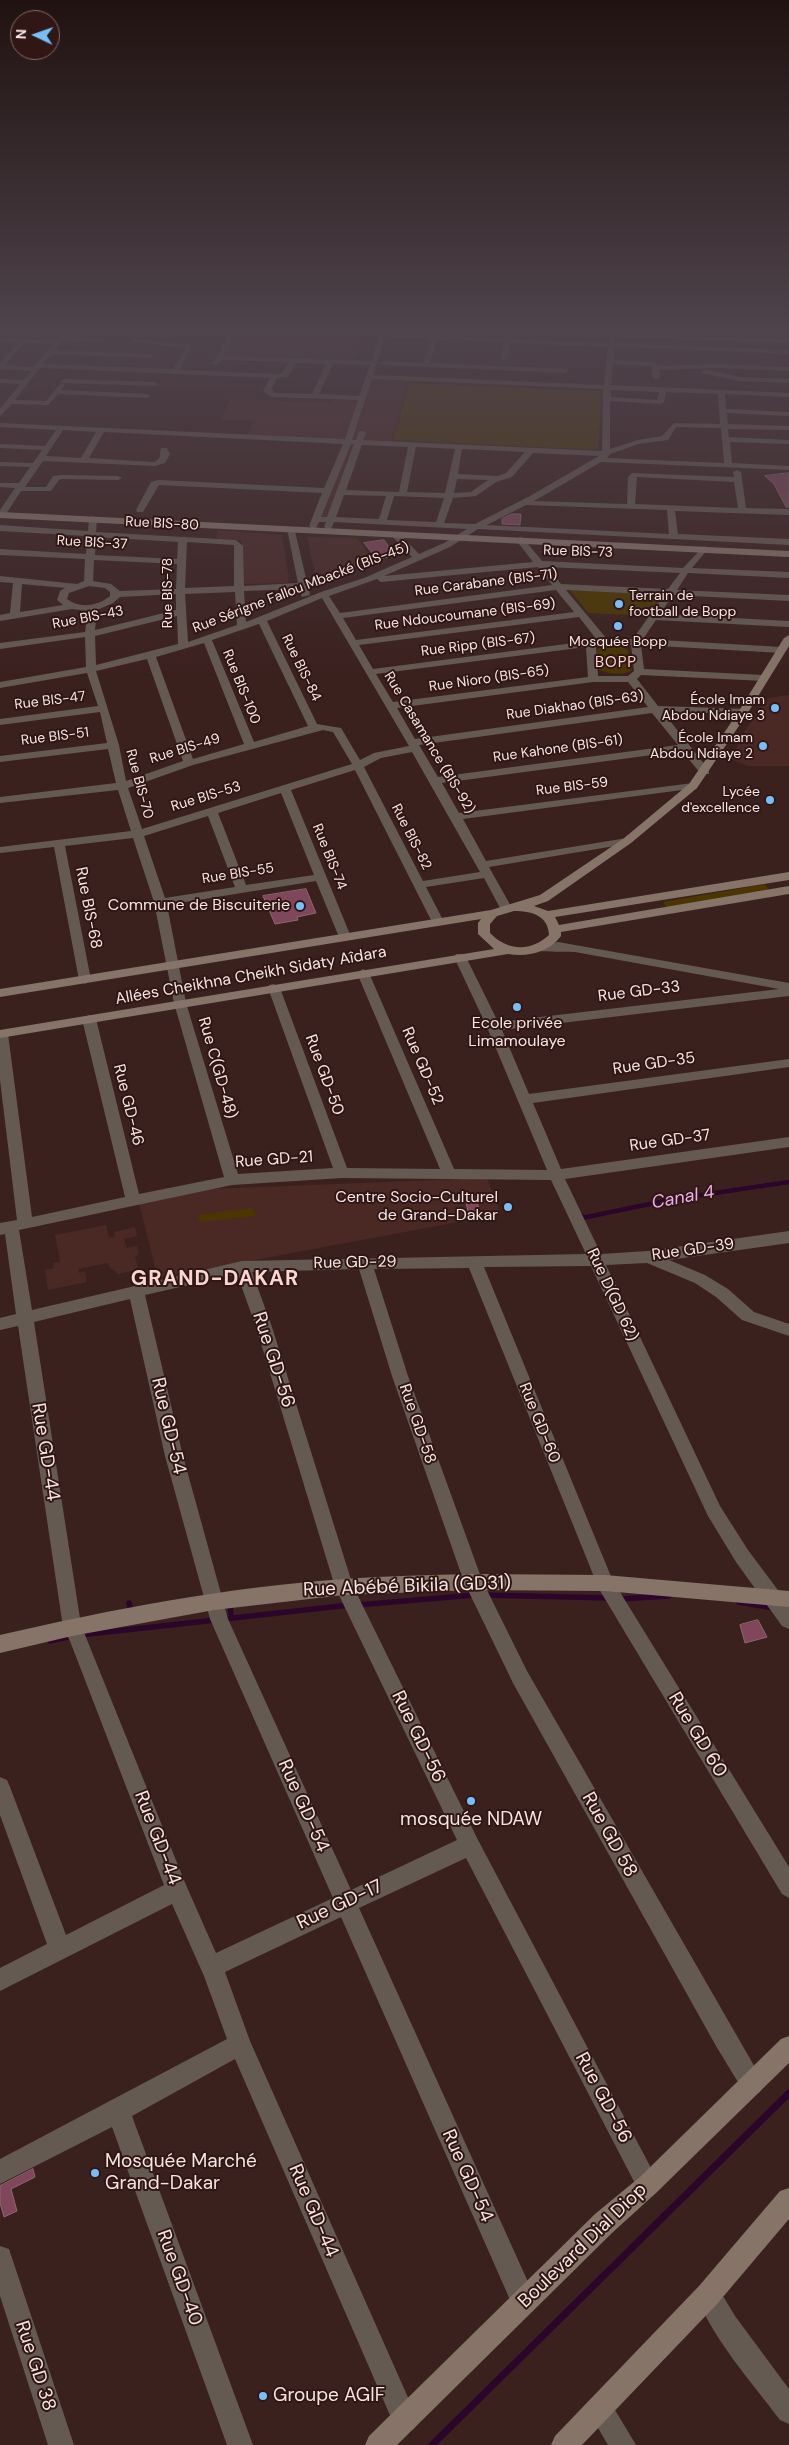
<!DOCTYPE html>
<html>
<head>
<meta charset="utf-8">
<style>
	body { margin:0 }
	#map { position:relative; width:789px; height:2445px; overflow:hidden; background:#3b211e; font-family:"DM Sans",sans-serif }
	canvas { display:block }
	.north { position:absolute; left:10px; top:10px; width:50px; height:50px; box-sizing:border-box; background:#301715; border:1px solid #7f6967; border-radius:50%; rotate:273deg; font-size:14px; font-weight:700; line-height:20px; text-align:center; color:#f6e4e1 }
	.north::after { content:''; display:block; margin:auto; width:18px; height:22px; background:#77bff7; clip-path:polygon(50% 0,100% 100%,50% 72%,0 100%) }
</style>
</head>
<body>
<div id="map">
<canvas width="789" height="2445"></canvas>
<div class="north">N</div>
</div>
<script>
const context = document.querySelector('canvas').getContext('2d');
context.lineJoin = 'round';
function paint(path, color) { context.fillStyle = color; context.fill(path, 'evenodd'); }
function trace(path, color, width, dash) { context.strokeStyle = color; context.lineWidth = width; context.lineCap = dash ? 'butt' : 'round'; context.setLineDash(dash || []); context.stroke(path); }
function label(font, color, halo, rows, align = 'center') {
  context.font = font + ' "DM Sans",sans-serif'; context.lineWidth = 4; context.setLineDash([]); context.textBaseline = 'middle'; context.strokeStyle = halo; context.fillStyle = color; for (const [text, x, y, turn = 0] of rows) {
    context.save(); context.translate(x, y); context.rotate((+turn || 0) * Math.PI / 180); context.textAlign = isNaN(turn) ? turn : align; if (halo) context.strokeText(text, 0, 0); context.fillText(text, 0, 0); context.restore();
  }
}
const built = new Path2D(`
	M235 335H260L363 339 354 362 222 357Z
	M365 379 408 381 392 441 358 440 329 519 318 518 350 440 247 436 253 421 220 420 231 399 332 403 334 400 358 401Z
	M218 530 282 535 289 579 287 583 243 584 241 540 218 539 216 537Z
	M307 537 357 538 374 562 317 582Z
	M789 695V766H748L731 759 744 732 768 698Z
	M487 1178 501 1214 158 1278 139 1203 212 1189Z
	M106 1225 109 1238 115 1237 114 1232 135 1227 137 1236 124 1239 127 1248 137 1246 139 1255 135 1256 138 1269 119 1274 110 1268 108 1263 78 1269 79 1273 85 1271 87 1282 48 1290 45 1270 54 1268 53 1263 60 1262 55 1235Z`);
const green = new Path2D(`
	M409 383 602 391 598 450 393 440Z
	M570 590 665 595 648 616 588 613Z
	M601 646 622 647 628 650 632 670C623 676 609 674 599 670L597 651Z
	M765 884 769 890 667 908 663 902Z
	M253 1208 256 1216 200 1222 198 1215Z`);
const streamFar2 = new Path2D(`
	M581 1215 582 1218 674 1199 789 1182`);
const streamFar1 = new Path2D(`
	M485 1595 609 1598
	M620 1599 669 1596
	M739 1602 773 1608
	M129 1603 130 1607
	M230 1603 231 1614
	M358 1605 474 1595
	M224 1619 350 1605
	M80 1635 216 1620
	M50 1641 72 1636`);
const stream = new Path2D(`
	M432 2445 789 2093`);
const building = new Path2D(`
	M789 473V507H786L774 484 765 476Z
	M512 514H521L520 525 502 524V519Z
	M384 540 396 556 377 559 364 543Z
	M306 889 316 913 297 917 298 920 275 924 263 896Z
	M476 1197 479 1210 468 1211 465 1198Z
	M758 1620 767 1637 745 1643 740 1625Z
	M33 2169 35 2177 11 2189 17 2211 4 2217 0 2203V2186Z`);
const street = new Path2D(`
	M59 335 105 340 102 342 62 341 55 350 151 354 154 356 151 358 51 354 43 364 173 369 186 348 130 341 133 339 192 345 180 370 278 374 282 373 289 362 222 360 218 365 212 364 229 335H235L224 356 371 361 380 335H386L373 375 604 385 608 347 511 343 507 359 504 361 501 359 504 342 437 340 430 363 569 369 566 373 384 365 380 363 384 361 423 363 430 339 394 338 391 335 505 338 506 335H512V339L609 343 610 335H616L615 343 789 350V354L615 347 614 360 653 362 659 366 718 364 789 367V371L718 368 659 370 660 377 656 379 652 377V366L613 364 611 385 789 393V397L725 394 726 409 789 412V416L727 413 728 424 789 426V430L728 429 729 437 789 440V444L730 442 732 463 789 466V470L601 462 534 501 627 504 628 477 632 473 734 477 733 472 737 470 741 472 746 508 789 509V515L675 511 678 534 789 539V545L478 529 450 547 384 576 533 562 516 540 520 537 523 538 542 561 683 568 704 546 708 549 692 568 789 572V578L688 573 677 590 789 595V601L673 595 660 614 789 621V627L656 620 643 639 782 647 787 650 782 653 641 645 644 669 764 675 769 678 764 681 641 675 637 679 658 706 748 709V713L744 714 663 712 709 770V774H701L682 751 442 783 459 813 693 783 697 784V788L463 819 486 861 627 838 633 841 627 844 489 867 512 908 506 912 500 908 484 878 426 887 444 922 438 926 432 922 355 770 291 790 351 937 349 940H341L339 937 316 881 167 905 186 1003 238 1174 333 1168 268 988 269 985 274 984 280 988 347 1168 440 1169 357 973 363 969 369 973 454 1169 547 1170 487 1027 454 957 456 954H464L466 957 498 1022 779 989 575 952C565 951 536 953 532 949L534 946 558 942 789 983V996L502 1030 529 1094 789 1059V1067L533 1103 561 1169 789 1137V1147L565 1179 601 1254 648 1251 789 1231V1243L669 1260 705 1275 728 1289 754 1312 789 1324V1336L742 1320 716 1297 695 1283 647 1263 606 1265 720 1506 748 1550 789 1605V1629L782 1626 736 1562 708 1516 591 1266 484 1267 612 1579 789 1867V1898L782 1894 599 1589 469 1268 374 1269 408 1376 482 1580 527 1671 760 2076 764 2084 760 2092 752 2096 744 2092 716 2046 513 1683 464 1582 392 1376 359 1269 252 1272 272 1327 353 1586 477 1838 660 2185 656 2193 648 2197 640 2193 466 1858 359 1908 533 2293 537 2302 533 2311 524 2315 515 2311 341 1917 225 1972 250 2041 418 2420 414 2429 405 2433 396 2429 235 2059 132 2116 253 2445H227L112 2127 0 2184V2159L227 2039 204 1976 172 1904 0 1991V1968L47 1944 0 1815V1777L7 1780 10 1787 66 1935 164 1885 70 1641 63 1627 18 1326 0 1330V1318L16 1314 5 1234 0 1235V1223L17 1220 0 1080V1030L6 1031 8 1034 32 1217 125 1197 82 1019 89 1015 96 1019 139 1194 224 1177 174 1003 154 902 133 838 65 846 91 980 85 984 79 980 54 847 0 853V847L131 831 118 790 0 803V797L116 783 108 749 0 762V756L107 743 100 712 0 725V719L98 706 87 673 0 688V682L86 667 85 637 0 649V643L85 632 88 611 72 609 0 621V615L10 613 13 583 0 582V576L77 584 84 581 85 559 0 555V549L86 554 87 536 0 531V525L88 531 89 519 93 516 97 519 96 532 236 540 243 546 244 586 298 583 287 529 294 527 310 595 302 597 299 589 244 591 246 622 321 592 364 578 412 557 392 536V532H398L419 554 444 543 467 529 334 522 331 529 328 530 324 527 326 522H319L316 528 313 529 309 526 322 493 159 485 143 512H137L136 510 151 482 158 480 324 488 343 444 104 432 89 458 154 462C163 458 159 454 161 448H167L170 454 165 463 155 466 43 461 25 487H46L53 476 62 475 118 476 122 478 118 480 62 479 59 480 51 491H21L4 517H0V510L15 488 0 487V483H19L30 467 0 466V462L33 463 42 450 0 448V444L45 446 56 430 0 427V423L345 439 358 400 271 397 263 391 270 378 40 368 15 400 46 401 61 383 65 385 61 390 147 394 151 396 147 398 58 394 48 405 12 404 0 416V409L20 384 0 383V379L24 380 31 371 0 369V363L18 343 0 342V338L56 340ZM25 343 52 344 34 367 5 365ZM296 363 326 364 312 394 276 393 271 390 277 378 288 377ZM333 364 370 365 359 396 319 394ZM372 379 603 389 602 451 363 440 366 433 362 431H359L356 440H352ZM611 390 659 392 657 400 611 397ZM666 392 718 394 720 424 674 423 662 436 638 440 610 449V401L660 404 664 402ZM676 427 721 428 724 463 607 458 610 454 639 444 668 440ZM63 430 96 432 81 458 46 456ZM351 444H354L327 517H321ZM362 445 408 447 399 492 346 490ZM416 447 455 449 445 493 407 492ZM462 449 525 452 506 473 498 476 458 474ZM533 453 599 456 530 496 475 524 444 523 453 498 476 496 496 482 512 477ZM637 477 734 482 738 508 635 504ZM457 479 488 480 471 492 454 493ZM344 495 386 496 379 519 336 517ZM394 496 444 498 436 522 387 520ZM526 505 667 510 669 534 487 525ZM96 537 178 542 177 559 95 555ZM187 542 234 545V586L185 588ZM94 560 177 564 176 589 120 591 111 584 93 581ZM538 567 552 585 340 613 329 596 377 579 381 582ZM547 567 680 573 668 589 561 584ZM22 584 65 588 60 591 57 600 63 605 20 612ZM89 586 105 588 110 592V596C98 606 80 609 67 599L69 593ZM556 590 574 612 356 640 343 618ZM566 590 664 595 633 639H607ZM235 592 237 625 188 642 185 594ZM176 594V610L95 630 97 610 113 603 120 597ZM322 598 409 746 374 753 360 760 341 728 317 724 267 621ZM177 616 178 644 96 665 95 636ZM579 617 597 640 373 669 359 645ZM259 624 308 726 254 742 212 640ZM204 643 244 744 193 759 156 657ZM631 645 634 671 628 676H598L596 646ZM586 647 588 677 393 702 376 674ZM147 659 183 761 126 781 119 745 96 671ZM593 682H628L648 707 415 739 397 708ZM652 713 678 745 438 777 419 745ZM323 730 333 732 352 764 142 829 128 788 193 765ZM412 752 480 872 423 881 364 767 381 758ZM281 793 314 875 246 885 218 813ZM208 816 235 887 165 898 144 836ZM342 1178 551 1180 586 1254 242 1261 32 1310 19 1230 232 1185ZM237 1274 256 1327 335 1587 457 1840 351 1890 228 1619 183 1456 145 1295ZM130 1299 165 1456 210 1619 333 1898 216 1953 186 1885 81 1625 34 1322Z
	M704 369 740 377 789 379V383L740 381 701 373Z
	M64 379 155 382 159 384 155 386 61 383 60 381Z
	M0 2246 9 2249 12 2258 74 2445H48L0 2296Z
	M708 2283 717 2286 735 2316 789 2389V2424L780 2420C751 2381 714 2341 696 2295L699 2286Z
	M600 2396 609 2400 636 2445H608L587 2409 591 2400Z`);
const secondary = new Path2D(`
	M612 335 789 339V343L615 337Z
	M0 512 789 551V557L0 518Z
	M789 635V646L749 711 697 788 631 843 548 901 534 906 548 911 789 872V880L555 917 559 925 789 886V894L561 932V936C548 953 528 957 508 954L0 1038V1030L494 949 478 934V923L481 919 0 997V989L491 910 540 895 623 839 689 784 739 711 784 638ZM514 911C531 911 548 915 549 935 531 952 507 951 490 933V924L497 916Z
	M473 1574 605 1575 789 1591V1607L605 1591 473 1590 344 1595 214 1610 72 1636 0 1653V1635C113 1609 228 1587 344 1579 387 1576 430 1575 473 1574Z
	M789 2036V2063L656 2193 613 2232 397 2445H365L369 2436 595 2214 640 2177 781 2039Z
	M789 2188V2219L717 2304 582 2445H551L555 2436 699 2286 780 2191Z`);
const markers = [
	[619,604,5,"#77bff7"],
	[618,626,5,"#77bff7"],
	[775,708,5,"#77bff7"],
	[763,746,5,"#77bff7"],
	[770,800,5,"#77bff7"],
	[300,906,5,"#77bff7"],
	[517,1007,5,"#77bff7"],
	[508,1207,5,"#77bff7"],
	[471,1801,5,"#77bff7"],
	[95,2173,5,"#77bff7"],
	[263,2396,5,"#77bff7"]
];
const farStreetnames = [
	["Rue BIS-80",162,524,3],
	["Rue BIS-37",92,543,3],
	["Rue BIS-73",578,552,2],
	["Rue Carabane (BIS-71)",486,583,-7],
	["Rue Sérigne Fallou Mbacké (BIS-45)",301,588,-21],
	["Rue BIS-78",168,593,-90],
	["Rue Ndoucoumane (BIS-69)",465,615,-7],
	["Rue BIS-43",88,618,-11],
	["Rue Ripp (BIS-67)",478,645,-7],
	["Rue BIS-84",301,668,64],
	["Rue Nioro (BIS-65)",489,679,-8],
	["Rue BIS-100",241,687,68],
	["Rue BIS-47",50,701,-7],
	["Rue Diakhao (BIS-63)",575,706,-8],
	["Rue BIS-51",55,737,-7],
	["Rue Casamance (BIS-92)",429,743,59],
	["Rue BIS-49",185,749,-17],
	["Rue Kahone (BIS-61)",558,749,-8],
	["Rue BIS-70",139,784,75],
	["Rue BIS-59",572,787,-7],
	["Rue BIS-53",206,797,-17],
	["Rue BIS-82",411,837,63],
	["Rue BIS-74",329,857,68],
	["Rue BIS-55",238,874,-9]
];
const farPoinames = [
	["Terrain de",629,596,"left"],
	["football de Bopp",629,612,"left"],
	["Mosquée Bopp",618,642,"center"],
	["École Imam",765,700],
	["Abdou Ndiaye 3",765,716],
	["École Imam",753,738],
	["Abdou Ndiaye 2",753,754],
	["Lycée",760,792],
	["d'excellence",760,808]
];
const farNeighbourhoodnames = [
	["BOPP",616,663]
];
const poiNames = [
	["Commune de Biscuiterie",290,906],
	["Ecole privée",517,1024,"center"],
	["Limamoulaye",517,1042,"center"],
	["Centre Socio-Culturel",498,1198],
	["de Grand-Dakar",498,1216]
];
const streetNames = [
	["Rue BIS-68",88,908,79],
	["Allées Cheikhna Cheikh Sidaty Aîdara",251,976,-10],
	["Rue GD-33",639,992,-7],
	["Rue GD-35",654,1064,-8],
	["Rue GD-52",422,1066,67],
	["Rue C(GD-48)",217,1068,74],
	["Rue GD-50",324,1075,70],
	["Rue GD-46",128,1105,76],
	["Rue GD-37",670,1141,-8],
	["Rue GD-21",274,1160,-4],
	["Rue GD-39",693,1250,-8],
	["Rue GD-29",355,1263,-1],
	["Rue D(GD 62)",612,1295,65],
	["Rue GD-60",539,1423,68],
	["Rue GD-58",417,1424,71]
];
const waterNames = [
	["Canal 4",683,1198,-10]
];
const nearStreetnames = [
	["Rue GD-56",273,1360,72],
	["Rue GD-54",168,1426,77],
	["Rue GD-44",45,1452,81],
	["Rue Abébé Bikila (GD31)",407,1587,-2],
	["Rue GD 60",697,1735,59],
	["Rue GD-56",418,1737,64],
	["Rue GD-54",303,1806,66],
	["Rue GD 58",609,1835,61],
	["Rue GD-44",157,1838,69],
	["Rue GD-17",340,1905,-25],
	["Rue GD-56",603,2098,62],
	["Rue GD-54",467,2176,66],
	["Rue GD-44",313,2211,67],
	["Boulevard Dial Diop",583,2246,-44],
	["Rue GD-40",179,2278,70],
	["Rue GD 38",35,2366,72]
];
const nearPoinames = [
	["mosquée NDAW",471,1820,"center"],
	["Mosquée Marché",105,2162],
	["Grand-Dakar",105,2184],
	["Groupe AGIF",273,2396]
];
const districtNames = [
	["GRAND-DAKAR",215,1279]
];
paint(built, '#4a2925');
paint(green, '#4b3600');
trace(streamFar2, '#2c052b', 4.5);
trace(streamFar1, '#2c052b', 5.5);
trace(stream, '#2c052b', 7);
paint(building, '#80465a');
trace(building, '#886973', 1);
paint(street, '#655a52');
paint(secondary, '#867469');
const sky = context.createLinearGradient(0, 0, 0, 677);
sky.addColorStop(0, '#201210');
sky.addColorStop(0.49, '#4f434c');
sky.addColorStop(1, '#4f434c00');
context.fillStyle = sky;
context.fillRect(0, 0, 789, 677);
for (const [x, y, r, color] of markers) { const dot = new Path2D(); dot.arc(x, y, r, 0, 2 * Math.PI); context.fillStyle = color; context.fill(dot); trace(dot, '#301715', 2); }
label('14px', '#f6e4e1', '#301715', farStreetnames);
label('14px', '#f6e4e1', '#301715', farPoinames, 'right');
context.letterSpacing = '1px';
label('15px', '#fad6d1', '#301715', farNeighbourhoodnames);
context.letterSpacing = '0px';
label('16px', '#f6e4e1', '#301715', poiNames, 'right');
label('16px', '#f6e4e1', '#301715', streetNames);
label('italic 18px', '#f0acea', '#301715', waterNames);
label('19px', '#f6e4e1', '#301715', nearStreetnames);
label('19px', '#f6e4e1', '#301715', nearPoinames, 'left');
context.letterSpacing = '1px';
label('bold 21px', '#fad6d1', '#301715', districtNames);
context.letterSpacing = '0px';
</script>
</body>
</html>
